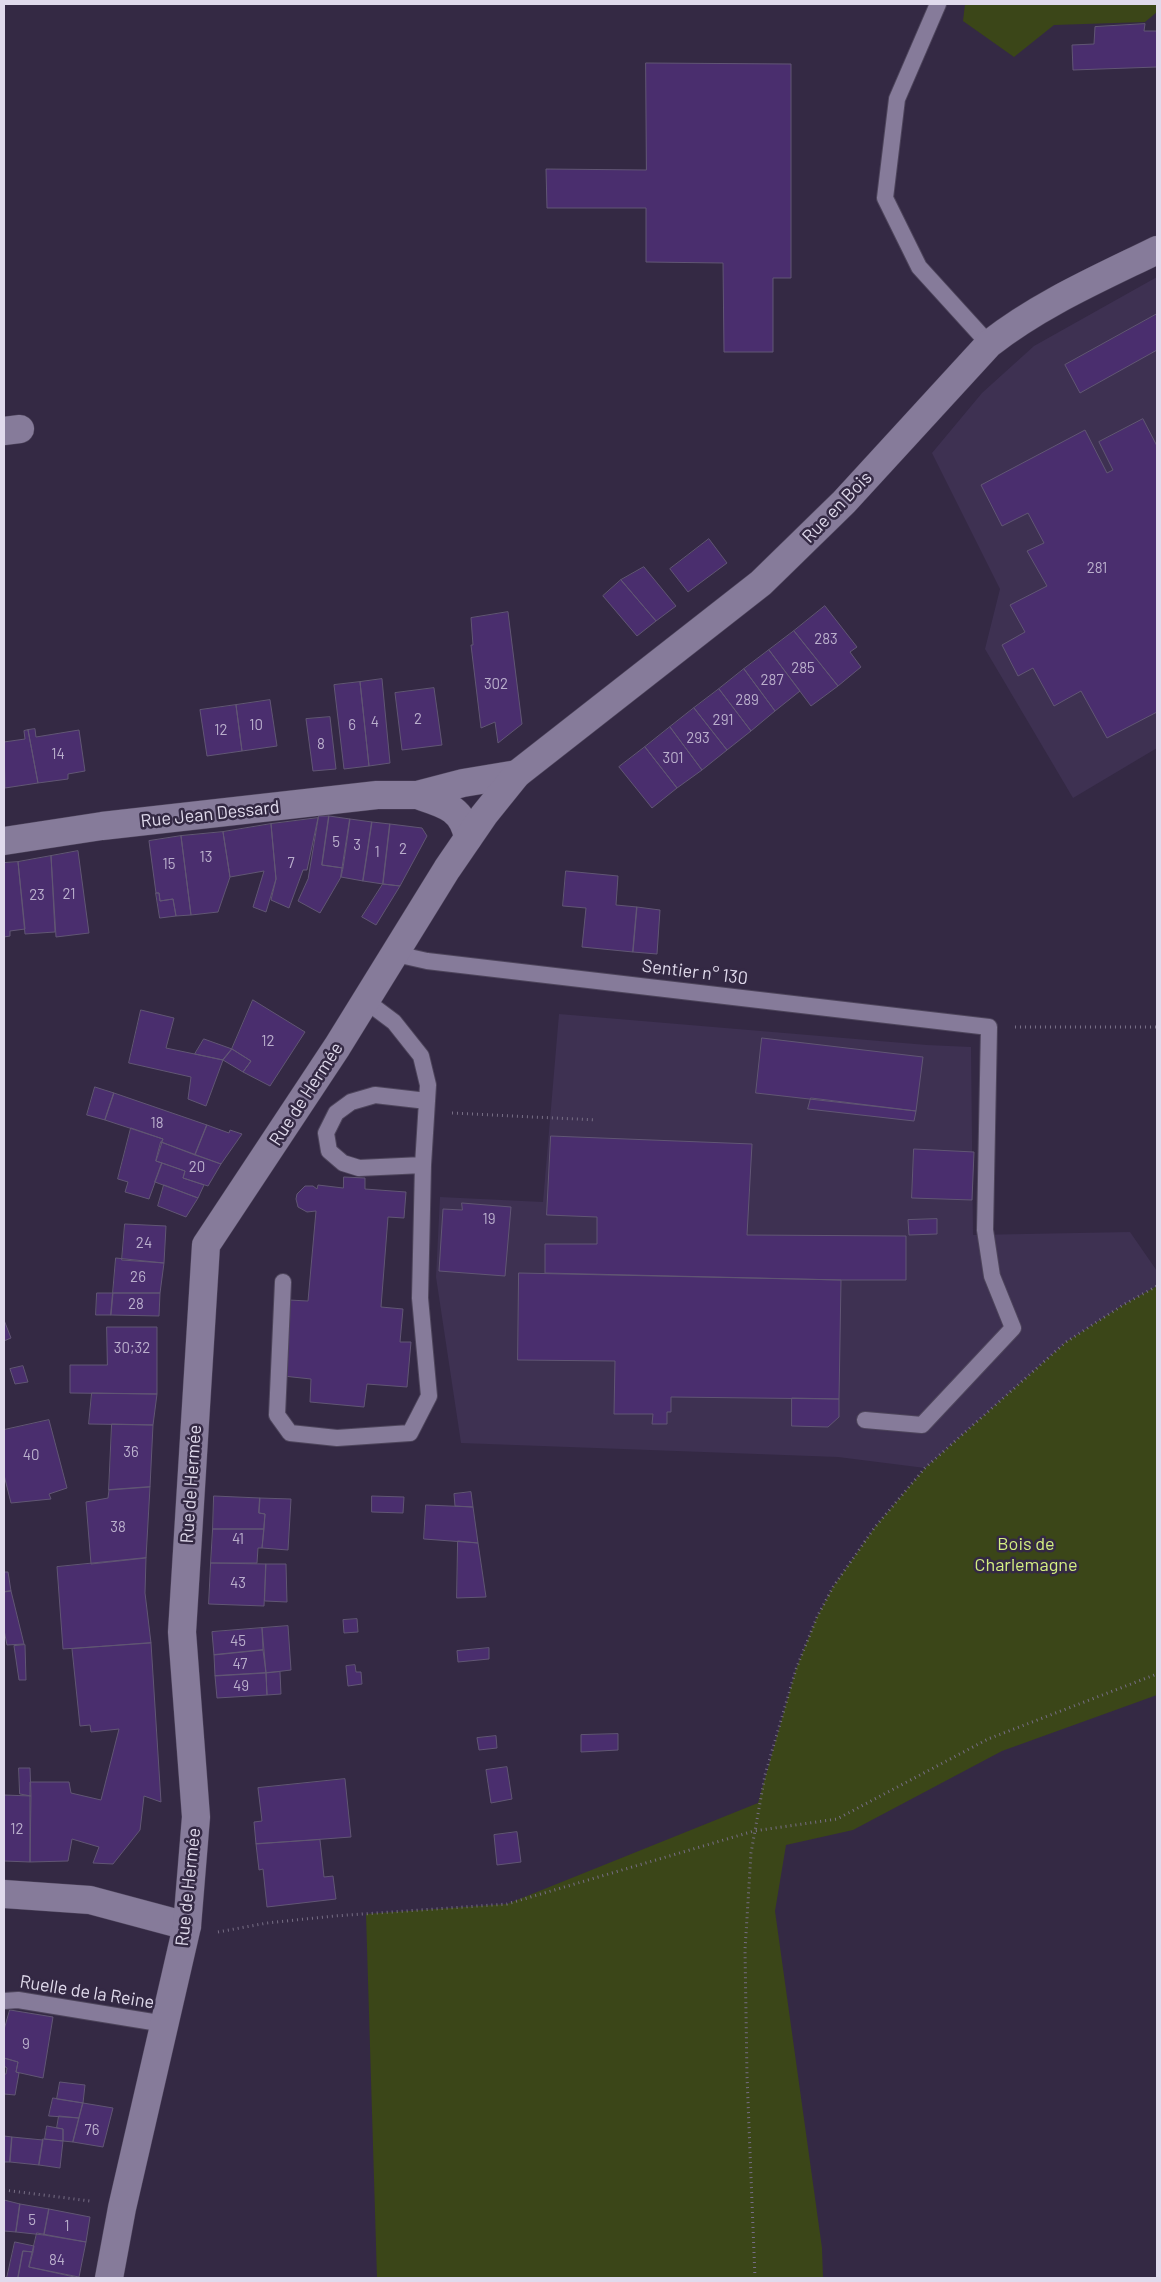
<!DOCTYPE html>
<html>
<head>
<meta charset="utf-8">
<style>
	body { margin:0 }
	#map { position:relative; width:1161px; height:2282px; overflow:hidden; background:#342944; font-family:Barlow,sans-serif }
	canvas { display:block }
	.frame { position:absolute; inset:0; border:5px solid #e0daec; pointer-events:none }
</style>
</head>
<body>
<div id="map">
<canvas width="1161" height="2282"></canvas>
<div class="frame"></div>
</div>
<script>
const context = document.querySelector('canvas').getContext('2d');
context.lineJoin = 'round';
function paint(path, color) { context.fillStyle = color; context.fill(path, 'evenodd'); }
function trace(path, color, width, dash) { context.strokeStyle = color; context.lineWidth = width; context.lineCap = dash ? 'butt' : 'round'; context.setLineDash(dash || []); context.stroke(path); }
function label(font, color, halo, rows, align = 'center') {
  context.font = font + ' Barlow,sans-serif'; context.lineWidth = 5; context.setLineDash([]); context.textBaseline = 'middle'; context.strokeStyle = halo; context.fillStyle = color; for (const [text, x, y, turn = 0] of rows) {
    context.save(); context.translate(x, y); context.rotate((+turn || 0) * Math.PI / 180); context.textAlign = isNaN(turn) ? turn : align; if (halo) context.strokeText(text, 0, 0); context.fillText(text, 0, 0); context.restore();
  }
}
const built = new Path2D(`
	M1157 277V748L1073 798 985 649 1000 589 932 453 982 393 1034 346Z
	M559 1014 927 1045 971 1047 973 1235 1130 1232 1157 1271V1286L1123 1305 1066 1342 925 1468 838 1457 461 1443 436 1277 440 1197 543 1202Z`);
const green = new Path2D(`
	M965 4H1157V12L1145 22 1054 25 1014 57 963 21Z
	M1157 1286V1695L1002 1751 853 1830 786 1845 775 1911 822 2248 823 2278H377L366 1914 507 1904 758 1803 796 1669 817 1617 833 1587 875 1527 925 1468 1066 1342 1123 1305Z`);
const building = new Path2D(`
	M1145 24 1144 31H1157V67L1073 70 1072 45 1094 44 1095 27Z
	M646 63 791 64V278H773V352H724L723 263 646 262V208H547L546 169 646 170Z
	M1157 314V350L1080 393 1065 365Z
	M1143 419 1157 446V712L1107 738 1081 691 1054 706 1033 668 1018 676 1002 645 1025 632 1010 605 1047 586 1027 551 1044 543 1028 513 1002 526 981 485 1085 430 1107 473 1113 470 1099 442Z
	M709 539 727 563 688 592 670 569Z
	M644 567 676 606 656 621 621 580Z
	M621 580 656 621 637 636 603 596Z
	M825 606 857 647 850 652 861 667 838 686 794 631Z
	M508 612 522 724 498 743 495 722 481 728 471 645H473L471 618Z
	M794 631 838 686 811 706 769 650Z
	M769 650 800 691 775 711 744 669Z
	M744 669 775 711 751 731 719 689Z
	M382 679 390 763 369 766 360 682Z
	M360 682 369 766 344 769 334 685Z
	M434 688 442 745 402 750 395 693Z
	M719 689 751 731 727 750 694 708Z
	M270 700 277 746 242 751 236 705Z
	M236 705 242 751 207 756 200 710Z
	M694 708 727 750 702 770 670 727Z
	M330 717 336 769 313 771 306 719Z
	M670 727 702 770 677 788 645 747Z
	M35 729 36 737 79 730 85 771 68 774V779L38 783 28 730Z
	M28 730 38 783 5 788 4 742 25 739 24 731Z
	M645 747 677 788 652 808 619 767Z
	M319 816H329L322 865 343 868 341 877 320 913 298 901 308 879Z
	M329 816 350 819 343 868 322 865Z
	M318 818 307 870H303L289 908 271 900 276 879 271 824Z
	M350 819 372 822 363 881 341 877Z
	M372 822 390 824 383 884 363 881Z
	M271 824 276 879 266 912 253 907 264 871 230 877 223 832Z
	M390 824 422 828 427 836 400 886 383 884Z
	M223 832 230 877 218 912 191 915 181 836Z
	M181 836 191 915 176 916 173 899 160 901 159 893H156L149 841Z
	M78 851 89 933 56 937 51 856Z
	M51 856 55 932 25 934 18 862Z
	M18 862 25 929 10 931V936L4 937V863Z
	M566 871 618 876 616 905 637 907 633 952 582 947 586 908 563 906Z
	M383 884 400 886 376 925 362 917Z
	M156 893H159L160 901 173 899 176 916 160 918Z
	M637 907 660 910 657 954 633 952Z
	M253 1000 305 1032 270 1086 243 1072 251 1061 232 1049Z
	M141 1010 174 1018 166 1048 223 1060 206 1106 188 1099 191 1077 129 1063Z
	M762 1038 923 1057 916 1111 756 1093Z
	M204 1039 232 1049 223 1060 195 1054Z
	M232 1049 251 1061 243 1072 223 1060Z
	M95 1087 114 1093 105 1120 87 1115Z
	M114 1093 207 1125 195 1155 161 1142 163 1139 105 1120Z
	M811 1098 916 1111 914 1121 808 1109Z
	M207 1125 229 1133 230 1130 242 1134 221 1164 195 1155Z
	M131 1128 163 1139 156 1161 162 1163 149 1199 125 1192 128 1182 118 1179Z
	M551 1136 752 1144 747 1235 906 1236V1280H841L545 1273V1244H597V1217L547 1215Z
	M161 1142 221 1164 208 1186 183 1178 185 1171 156 1161Z
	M914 1149 974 1152 972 1200 912 1198Z
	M162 1163 185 1171 183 1178 204 1185 198 1198 155 1182Z
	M344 1177 365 1178V1189L406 1192 404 1218 388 1217 381 1307 403 1309 400 1342H411L407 1387 367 1384 364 1407 310 1402 311 1379 283 1376 289 1300 308 1301 316 1211 307 1212 298 1207 296 1199 297 1194 305 1186H313L317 1189 318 1185 343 1188Z
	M164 1185 198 1198 186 1217 158 1206Z
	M462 1203 511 1207 505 1276 439 1271 443 1209 462 1210Z
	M937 1219V1234L909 1235 908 1220Z
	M125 1224 166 1226 164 1263 122 1260Z
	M116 1258 164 1263 160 1293H113Z
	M519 1273 841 1280 839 1399 671 1397V1412H667V1424H652L653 1414H614L615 1361 518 1360Z
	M97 1293H113L111 1315H96Z
	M113 1293H160L159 1316 111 1315Z
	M4 1320 11 1338 4 1341Z
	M107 1327H157V1394L70 1393V1365H107Z
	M23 1366 28 1382 15 1384 10 1369Z
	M92 1393 157 1394 153 1425 89 1424Z
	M792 1398 839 1399V1417L828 1427 792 1426Z
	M49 1420 67 1488 49 1494 51 1499 11 1503 4 1475V1430Z
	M112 1424 153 1425 150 1487 109 1490Z
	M150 1487 146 1558 91 1564 86 1502 108 1498 109 1490Z
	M471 1492 473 1507 455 1506 454 1494Z
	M214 1496 260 1498 259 1513 265 1514 264 1529H213Z
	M372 1496 404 1497 403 1513 372 1512Z
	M260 1498 291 1499 288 1550 262 1548 265 1514 259 1513Z
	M426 1505 473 1507 478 1543 424 1539Z
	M213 1529H264L262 1548H258L257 1563H211Z
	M458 1541 478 1543 486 1597 457 1598Z
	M146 1558 145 1593 151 1643 63 1649 57 1567Z
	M211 1563 266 1564 264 1606 209 1604Z
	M266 1564H286L287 1602 265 1601Z
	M4 1572H8L11 1591 4 1592Z
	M11 1591 24 1644 7 1645 4 1630V1592Z
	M357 1619 358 1632 344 1633 343 1620Z
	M288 1626 291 1670 266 1673 262 1628Z
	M262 1628 263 1650 214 1655 212 1632Z
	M151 1643 161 1802 144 1796 140 1830 113 1864 93 1863 99 1847 72 1839 68 1861 30 1862V1782H69L71 1793 101 1800 119 1729 91 1732 90 1725 80 1726 72 1649Z
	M25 1645 26 1680H19L14 1646Z
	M489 1648V1659L458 1662 457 1651Z
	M263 1650 266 1673 215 1676 214 1655Z
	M355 1665 356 1672H361L362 1684 348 1686 346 1666Z
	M280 1672 281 1694 267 1695 266 1673Z
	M266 1673 267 1695 217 1698 215 1676Z
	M618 1734V1750L581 1752V1735Z
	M496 1736 497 1748 479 1750 477 1738Z
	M507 1767 512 1799 491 1803 486 1770Z
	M19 1768H30L31 1796 20 1794Z
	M345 1779 351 1837 256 1844 254 1822 262 1821 258 1788Z
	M4 1795 31 1796 30 1862 4 1861Z
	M517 1832 521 1862 497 1865 494 1835Z
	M320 1840 324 1877 333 1876 336 1899 267 1907 263 1869 259 1870 256 1844Z
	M10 2010 53 2017 43 2078 16 2072 18 2062 4 2058V2030Z
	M4 2058 18 2062 16 2072 19 2073 15 2095 4 2094V2074H6L7 2068 4 2066Z
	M60 2082 85 2085 83 2103 57 2099Z
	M53 2098 83 2103 79 2118 49 2116Z
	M83 2103 113 2108 103 2147 73 2142Z
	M59 2116 79 2118 73 2142 63 2141V2129L57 2128Z
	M47 2126 63 2129V2141L45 2139Z
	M4 2136 12 2137 10 2162H4Z
	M12 2137 43 2140 39 2165 10 2162Z
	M43 2139 63 2141 60 2168 39 2165Z
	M4 2200 20 2204 16 2232 4 2231Z
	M20 2204 49 2209 44 2235 16 2232Z
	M49 2209 90 2217 86 2242 44 2235Z
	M37 2233 86 2242 79 2277 29 2267Z
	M15 2242 34 2246 33 2252 23 2251 18 2278H7Z
	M23 2251 33 2252 29 2267 79 2278H18Z`);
const path = new Path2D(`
	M1015 1027H1157
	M452 1113 596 1120
	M218 1932 267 1923 334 1916 507 1904 754 1831 837 1819 988 1739 1157 1674
	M4 2190 90 2201
	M755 2278 747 2076 745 1950 751 1853 765 1775 796 1669 817 1617 833 1587 875 1527 925 1468 1066 1342 1123 1305 1157 1286`);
const service = new Path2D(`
	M938 4 897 99 885 198 919 267 989 344
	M396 954 427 961 989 1027 985 1230 992 1276 1013 1328 922 1425 865 1420
	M423 1165 359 1168 343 1163 329 1151 326 1133 336 1113 351 1102 375 1095 427 1101
	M283 1282 277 1415 290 1433 337 1438 410 1433 429 1396 420 1298 423 1165 428 1085 421 1056 394 1022 366 1001
	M4 2001 18 2000 165 2024`);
const minor = new Path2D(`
	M4 431 20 429
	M417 795C444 804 463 808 468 838
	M4 841 102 826 377 795H417L463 783 517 774
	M4 1894 90 1900 187 1926`);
const tertiary = new Path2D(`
	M109 2278 122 2208 187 1926 196 1817 182 1632 206 1245 337 1047 447 869 484 815 517 774 761 583 844 502 989 344C1040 304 1100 278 1157 250`);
const numberNames = [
	["281",1097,568],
	["283",826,639],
	["285",803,668],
	["287",772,680],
	["302",496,684],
	["289",747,700],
	["2",418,719],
	["291",723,720],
	["4",375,722],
	["10",256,725],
	["6",352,725],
	["12",221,730],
	["293",698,738],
	["8",321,744],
	["14",58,754],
	["301",673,758],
	["5",336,842],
	["3",357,845],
	["2",403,849],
	["1",377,852],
	["13",206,857],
	["7",291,863],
	["15",169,864],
	["21",69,894],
	["23",37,895],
	["12",268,1041],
	["18",157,1123],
	["20",197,1167],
	["19",489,1219],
	["24",144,1243],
	["26",138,1277],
	["28",136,1304],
	["30;32",132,1348],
	["36",131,1452],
	["40",31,1455],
	["38",118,1527],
	["41",238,1539],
	["43",238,1583],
	["45",238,1641],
	["47",240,1664],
	["49",241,1686],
	["12",17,1829],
	["9",26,2044],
	["76",92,2130],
	["5",32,2220],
	["1",67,2226],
	["84",57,2260]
];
const streetNames = [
	["Rue en Bois",837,507,-46],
	["Rue Jean Dessard",210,814,-6],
	["Sentier n° 130",695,972,7],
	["Rue de Hermée",306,1094,-57],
	["Rue de Hermée",191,1484,-86],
	["Rue de Hermée",188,1887,-84],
	["Ruelle de la Reine",87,1992,9]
];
const parkNames = [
	["Bois de",1026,1544],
	["Charlemagne",1026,1565]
];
paint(built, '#3e3152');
paint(green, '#3b4618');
paint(building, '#4a2e6e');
trace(building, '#615674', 1);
trace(service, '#4e455c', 18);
trace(minor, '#4e455c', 29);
trace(tertiary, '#4e455c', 29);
trace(path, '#776e85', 3, [1, 4]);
trace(service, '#867b9a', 16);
trace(minor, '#867b9a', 28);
trace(tertiary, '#867b9a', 28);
label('15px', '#baafcc', null, numberNames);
label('18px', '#e0daec', '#342944', streetNames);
label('18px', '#d4ef82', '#342944', parkNames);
</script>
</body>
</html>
